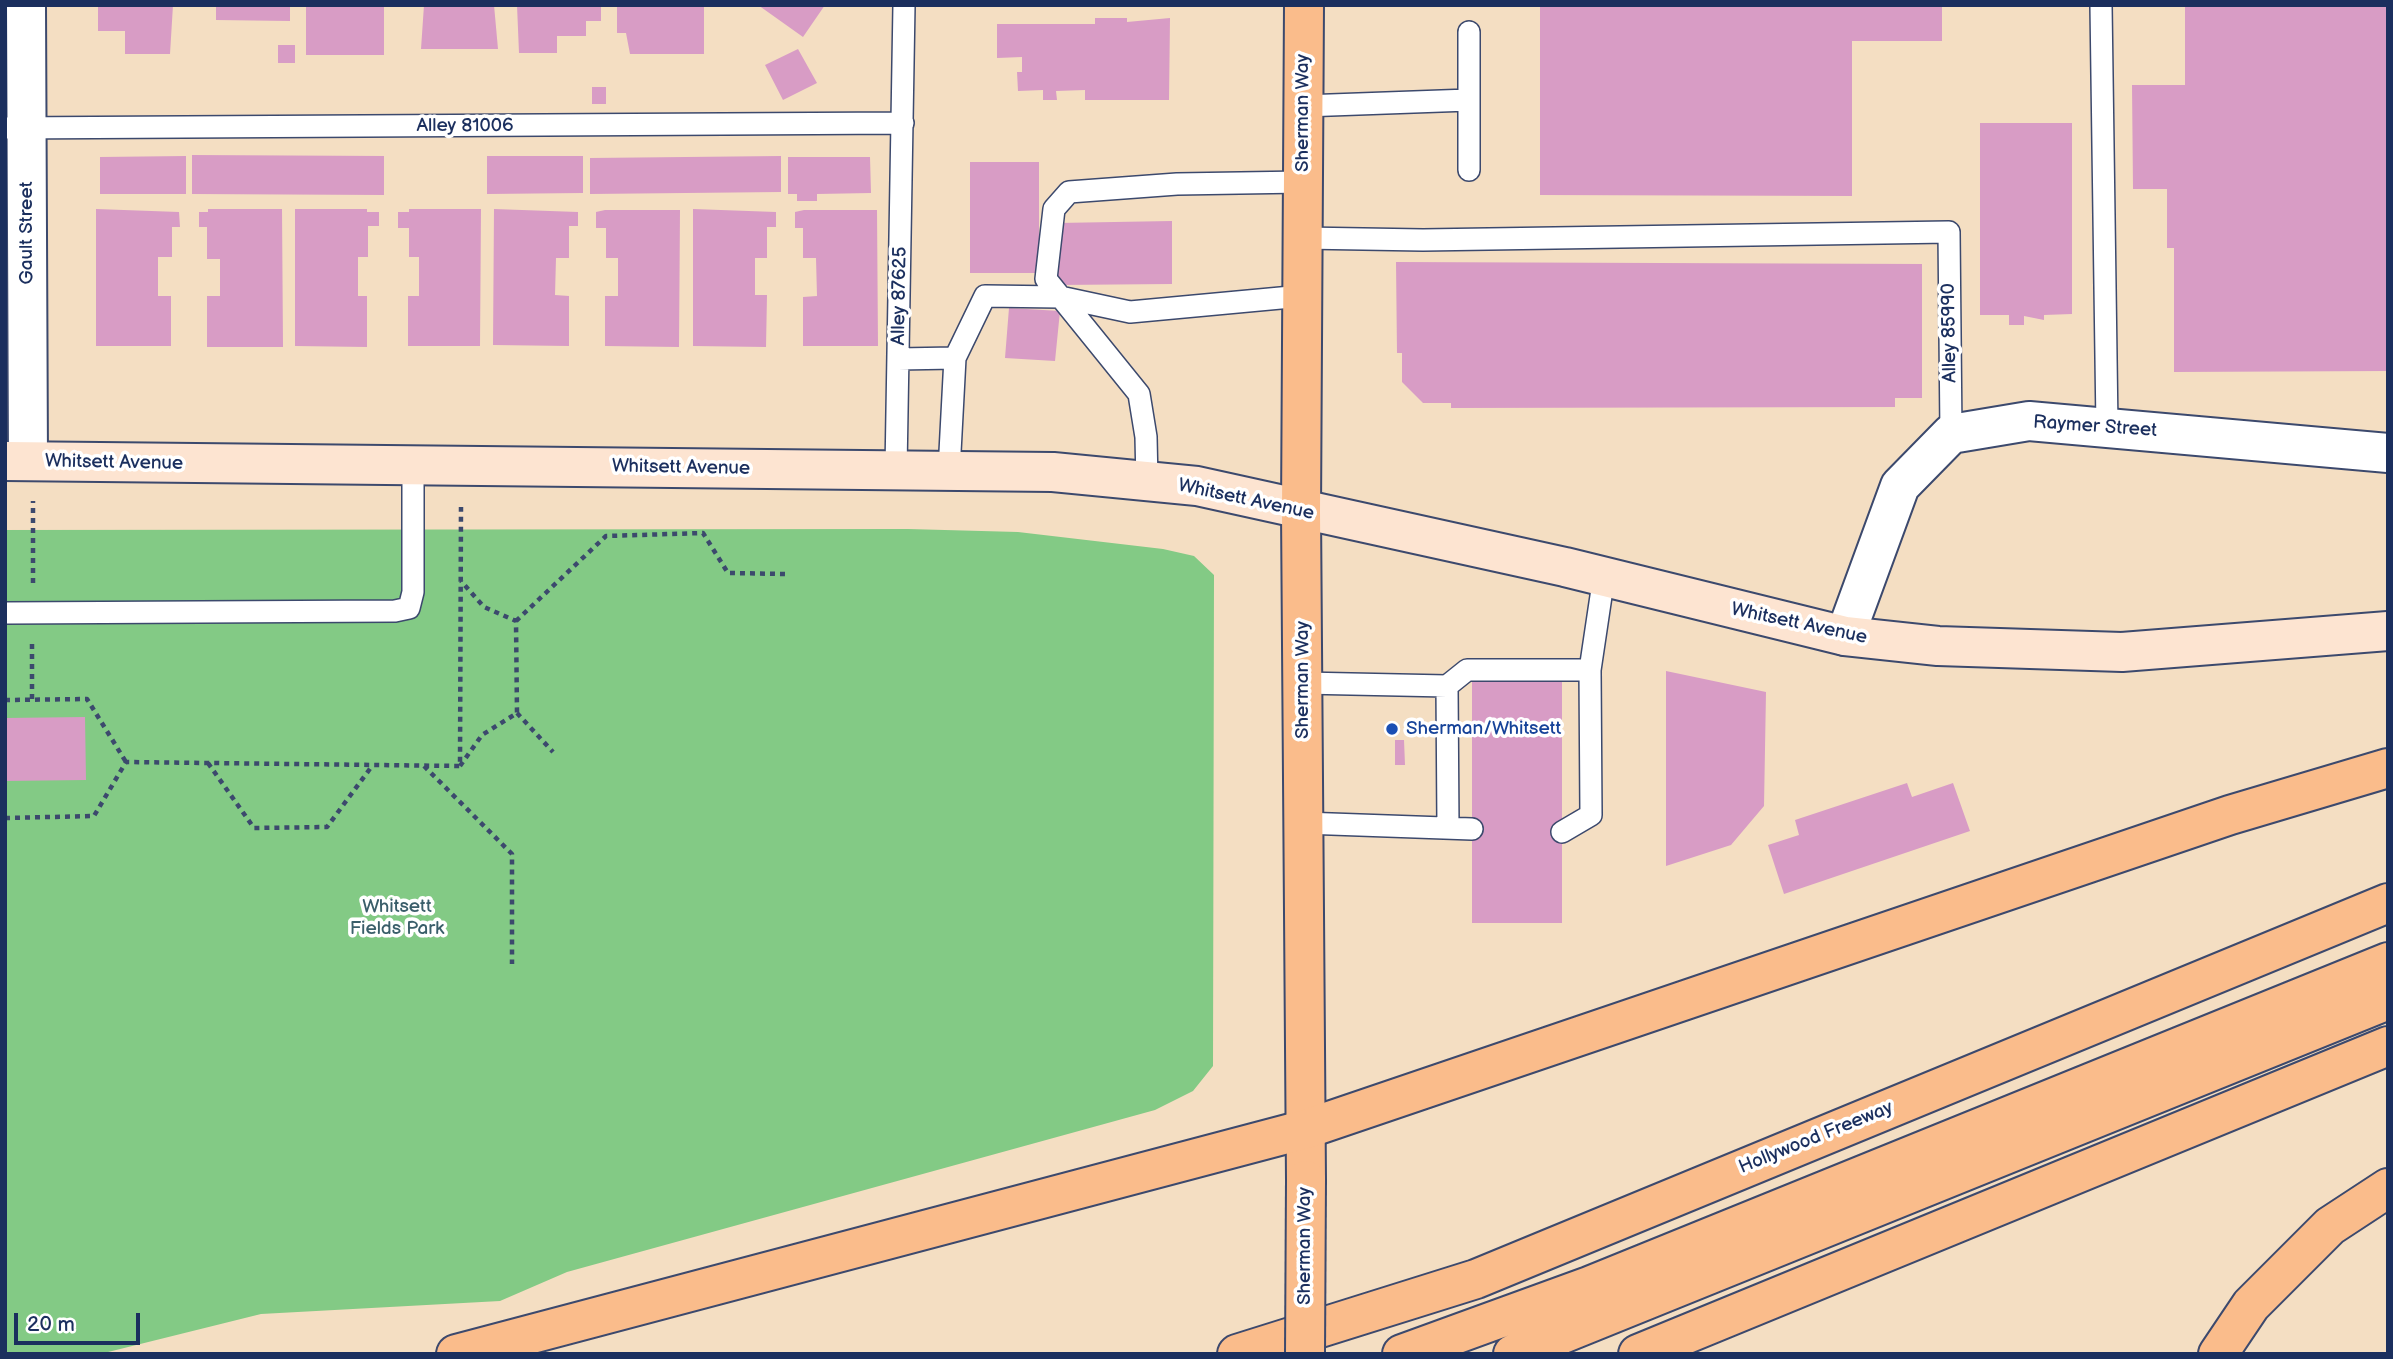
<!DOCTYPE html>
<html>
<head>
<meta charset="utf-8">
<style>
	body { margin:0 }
	#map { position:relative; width:2393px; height:1359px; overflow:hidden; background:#f4dec2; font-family:"Balsamiq Sans",sans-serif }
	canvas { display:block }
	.frame { position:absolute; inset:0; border:7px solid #1b2f5e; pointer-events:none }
	.scale { position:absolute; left:14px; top:1313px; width:126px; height:32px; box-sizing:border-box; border:4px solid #1b2f5e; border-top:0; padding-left:9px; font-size:21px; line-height:24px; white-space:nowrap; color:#1b2f5e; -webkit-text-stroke:5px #fff; paint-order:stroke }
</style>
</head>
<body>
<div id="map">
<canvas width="2393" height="1359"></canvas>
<div class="frame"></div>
<div class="scale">20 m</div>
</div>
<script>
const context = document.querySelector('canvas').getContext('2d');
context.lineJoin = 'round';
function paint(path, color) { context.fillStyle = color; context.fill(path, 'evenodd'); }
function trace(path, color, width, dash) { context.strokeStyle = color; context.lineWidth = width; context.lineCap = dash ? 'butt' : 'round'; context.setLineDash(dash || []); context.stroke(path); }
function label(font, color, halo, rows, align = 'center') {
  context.font = font + ' "Balsamiq Sans",sans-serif'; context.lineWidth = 7; context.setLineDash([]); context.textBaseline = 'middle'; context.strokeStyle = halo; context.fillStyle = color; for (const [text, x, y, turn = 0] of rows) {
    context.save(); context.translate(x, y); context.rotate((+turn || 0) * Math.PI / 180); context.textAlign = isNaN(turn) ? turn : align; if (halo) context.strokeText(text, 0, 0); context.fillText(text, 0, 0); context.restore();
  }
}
const green = new Path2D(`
	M908 529 1018 532 1163 549 1194 556 1214 575 1213 1066 1193 1091 1155 1110 567 1272 500 1301 261 1314 100 1354H5V530Z`);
const building = new Path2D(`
	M98 5H173L170 54H125V31H98Z
	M216 5H290V21L216 20Z
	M306 5H384V55H306Z
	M424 5H494L498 49H421Z
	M517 5H601V21H586V36H557V53H519Z
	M617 5H704V54H630L626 33H617Z
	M758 5H825L803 37Z
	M1540 5 1942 6V41H1852V196L1540 195Z
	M2185 5H2388V371L2174 372V248H2167V189H2133L2132 85H2185Z
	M1095 18H1127V22L1170 18 1169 100H1085V90L1056 91 1057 100H1043V90L1018 91 1017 72H1022V57L997 58V24H1095Z
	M278 45H295V63H278Z
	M798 49 817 83 783 100 765 65Z
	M592 87H606V104H592Z
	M1980 123H2072V314L2044 315V320L2024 316V325H2009V315H1980Z
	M192 155 384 156V195L192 194Z
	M186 156V194H100V157Z
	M487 156H583V193L487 194Z
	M781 156V192L590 194V158Z
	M788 157H870L871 193 817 194V201H797V194H788Z
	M970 162H1039V273H970Z
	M96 209 179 212 180 227H172V257H158V296H171V346H96Z
	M208 209H282L283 347H207V296H220V259H207V227H199V212H208Z
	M295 209H367V212H379V226H368V257H358V296H367V347L295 346Z
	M409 209H481L480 346H408V296H419V257H409V228H398V212H409Z
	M494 209 578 212V226H569V258H556L555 295 569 296V346L493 345Z
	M693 209 776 212V227H767V258H755V295H767L766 347 693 346Z
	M605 210H680L679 347 605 346V296H618V258H606V228H596V212Z
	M804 210H877L878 346H803V297L817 296 816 258H803V228H795V212Z
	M1172 221V284L1057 285V223Z
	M1396 262 1922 264V398H1895V407L1451 408V403H1423L1402 382V353H1397Z
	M1009 308 1060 311 1055 361 1005 358Z
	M1666 671 1766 692 1764 806 1731 845 1666 866Z
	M1472 681H1562V923H1472Z
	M85 717 86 780 5 781V718Z
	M1395 740H1404L1405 765H1395Z
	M1907 783 1912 797 1953 783 1970 831 1784 894 1768 845 1799 835 1795 820Z`);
const path = new Path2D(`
	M33 583V501
	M516 621 606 536 703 533 728 573 787 574
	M32 699V644
	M5 700 87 699 126 762
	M517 713 553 752
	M208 763 254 828 327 827 372 766
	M424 766 512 854V964
	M460 766 482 735 517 713 516 621 484 607 461 581
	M5 818 94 816 126 762 460 766 461 507`);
const service = new Path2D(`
	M2101 5 2107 427
	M1469 100V170
	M1303 106 1469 100V32
	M5 128 903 123
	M1303 238 1423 240 1949 232 1951 434
	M898 359 955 358
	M896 469 904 5
	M949 471 955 358 985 296 1060 297 1130 312 1302 296
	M1147 482 1146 437 1139 394 1046 279 1054 209 1069 192 1177 184 1303 182
	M5 613 395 611 409 608 413 592V465
	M1303 683 1447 686 1467 670H1590L1604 576
	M1447 686 1448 828
	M1303 823 1472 829
	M1562 832 1591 815 1590 670`);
const minor = new Path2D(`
	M26 5 28 461
	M1845 636 1900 486 1951 434 2029 421 2388 453`);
const secondary = new Path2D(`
	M5 461 1053 472 1197 486 1565 567 1845 636 1938 646 2122 652 2388 631`);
const primary = new Path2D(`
	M1304 5 1301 511 1306 1180`);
const motorway = new Path2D(`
	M456 1354 1306 1129 2230 815 2388 768
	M1237 1354 1476 1279 2388 903
	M1402 1354 1589 1286 2388 962
	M1513 1354 2388 1000
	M1638 1354 2388 1046
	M2218 1354 2251 1305 2330 1226 2388 1188`);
const primaryBridge = new Path2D(`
	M1305 1354 1306 1180`);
const markers = [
	[1392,729,7,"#1a4fb4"]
];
const streetNames = [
	["Sherman Way",1303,113,-90],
	["Alley 81006",465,126],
	["Gault Street",27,233,-90],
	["Alley 87625",900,296,-89],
	["Alley 85990",1950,333,-91],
	["Raymer Street",2095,427,4],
	["Whitsett Avenue",114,463,1],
	["Whitsett Avenue",681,468,1],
	["Whitsett Avenue",1246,500,12],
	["Whitsett Avenue",1799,624,12],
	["Sherman Way",1303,680,-90],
	["Hollywood Freeway",1816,1138,-22],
	["Sherman Way",1305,1246,-90]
];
const transitNames = [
	["Sherman/Whitsett",1406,729]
];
const parkNames = [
	["Whitsett",397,907],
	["Fields Park",397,929]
];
paint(green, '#83ca85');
paint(building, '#d89cc5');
trace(service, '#3c496d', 24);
trace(minor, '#3c496d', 42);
trace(secondary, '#3c496d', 42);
trace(primary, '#3c496d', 42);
trace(motorway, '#3c496d', 42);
trace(path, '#3c496d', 4.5, [5, 5]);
trace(service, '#fff', 21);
trace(minor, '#fff', 38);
trace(secondary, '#fde4d1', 38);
trace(primary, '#fabc8b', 38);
trace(motorway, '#fabc8b', 38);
trace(primaryBridge, '#3c496d', 42, []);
trace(primaryBridge, '#fabc8b', 38);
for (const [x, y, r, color] of markers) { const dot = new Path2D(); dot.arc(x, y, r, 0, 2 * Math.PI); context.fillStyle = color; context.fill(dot); trace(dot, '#fff', 2.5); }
label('19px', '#1b2f5e', '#fff', streetNames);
label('19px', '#164399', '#fff', transitNames, 'left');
label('19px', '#3a5e6a', '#fff', parkNames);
</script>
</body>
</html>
